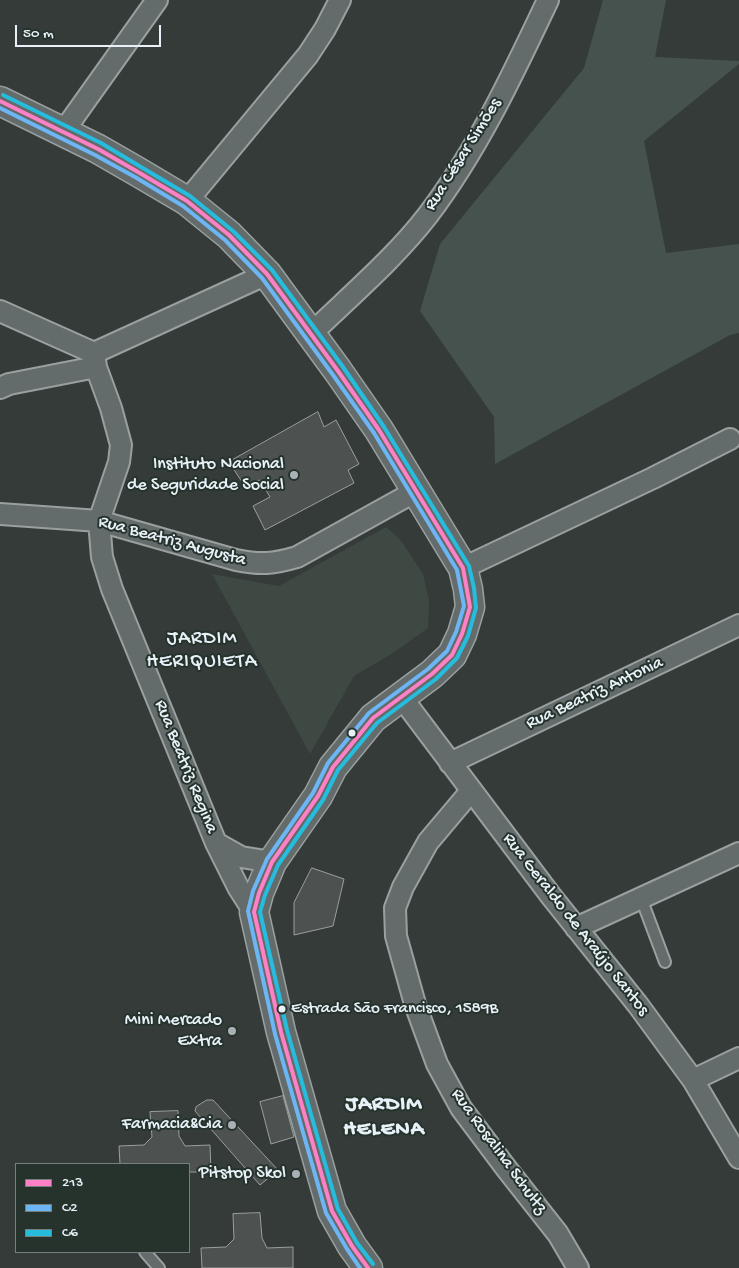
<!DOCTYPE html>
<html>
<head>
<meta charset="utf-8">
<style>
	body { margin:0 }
	#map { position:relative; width:739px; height:1268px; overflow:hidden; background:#353b38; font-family:"Gochi Hand",sans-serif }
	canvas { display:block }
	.legend { position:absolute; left:15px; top:1163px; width:175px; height:90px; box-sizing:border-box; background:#26332d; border:1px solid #747f7e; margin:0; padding:6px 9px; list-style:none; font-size:15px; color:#e8f1f8 }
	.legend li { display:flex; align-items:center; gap:10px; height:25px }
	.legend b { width:25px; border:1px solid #747f7e }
	.scale { position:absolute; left:15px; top:25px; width:146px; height:22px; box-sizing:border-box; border:2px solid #e8f1f8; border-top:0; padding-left:6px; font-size:15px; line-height:18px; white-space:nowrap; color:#e8f1f8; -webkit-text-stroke:4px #26332d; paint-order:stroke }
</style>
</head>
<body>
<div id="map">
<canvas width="739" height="1268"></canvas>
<ul class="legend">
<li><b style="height:6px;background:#ff80c5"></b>213</li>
<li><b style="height:6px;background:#6db6f5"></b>C2</li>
<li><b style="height:6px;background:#26bcdd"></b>C6</li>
</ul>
<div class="scale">50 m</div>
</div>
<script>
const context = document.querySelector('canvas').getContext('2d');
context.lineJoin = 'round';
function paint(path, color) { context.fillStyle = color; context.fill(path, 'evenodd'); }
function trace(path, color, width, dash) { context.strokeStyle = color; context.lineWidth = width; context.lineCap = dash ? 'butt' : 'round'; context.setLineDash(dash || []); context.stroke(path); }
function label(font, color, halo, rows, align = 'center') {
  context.font = font + ' "Gochi Hand",sans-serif'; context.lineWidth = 4; context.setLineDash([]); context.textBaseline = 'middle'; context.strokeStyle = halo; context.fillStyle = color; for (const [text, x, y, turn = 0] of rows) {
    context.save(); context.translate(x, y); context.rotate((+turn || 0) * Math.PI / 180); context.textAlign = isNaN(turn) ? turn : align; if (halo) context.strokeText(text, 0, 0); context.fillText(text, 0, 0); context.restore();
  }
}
const built = new Path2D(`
	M386 527 400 539 423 574 429 600 428 628 393 653 354 676 310 754 212 574 279 586Z`);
const green = new Path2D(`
	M603 0H666L655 57 739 61V64L644 141 666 253 739 244V333L730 335 495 464 494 417 420 311 440 244 584 68Z`);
const building = new Path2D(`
	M318 412 324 427 336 420 359 464 348 470 354 483 265 530 253 506 270 497 260 480 244 485 229 462Z
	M312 868 344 879 333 926 294 935V903Z
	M283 1096 294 1137 271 1144 260 1102Z
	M207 1100H213L278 1170 260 1185 195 1111 196 1107Z
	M178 1111 179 1136 185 1146 210 1145 211 1172H189V1164H120L119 1146 144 1145 152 1137 150 1112Z
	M260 1213 262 1238 267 1248 293 1247V1268H202L201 1248 226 1247 234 1239 233 1214Z`);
const service = new Path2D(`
	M641 898 665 962
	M145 1252 159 1268`);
const minor = new Path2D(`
	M63 132 157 0
	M187 201 308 55 325 29 340 0
	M0 311 94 353 267 274
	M311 334C350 296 394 259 428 215 478 149 513 74 548 0
	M94 353 96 367 111 408 121 445 119 462 99 521 102 557 112 589 216 843 238 887 254 912
	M0 388 9 384 96 367
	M0 514 99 521 236 560C261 565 273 564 297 557L416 491
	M463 568 653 478 730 439
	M402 698 551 896 638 1005 693 1080 739 1158
	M450 763 739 625
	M471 791 428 842 403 887 395 908 396 936 415 1004 437 1064 461 1108 506 1168 558 1234 578 1268
	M216 843 241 857 272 862
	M576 928 739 853
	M693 1080 739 1058`);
const secondary = new Path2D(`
	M0 101 98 149 138 172 187 201 229 235 267 274 338 371 379 430 463 568 468 589 470 607 462 634 452 655 432 674 373 718 333 767 318 796 272 862 259 893 254 912 281 1032 332 1211 352 1246 368 1268`);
const bus1 = new Path2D(`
	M0 101 98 149 138 172 187 201 229 235 267 274 338 371 379 430 463 568 470 607 462 634 452 655 432 674 373 718 333 767 318 796 272 862 259 893 254 912 281 1032 332 1211 352 1246 368 1268`);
const bus2 = new Path2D(`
	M0 108 95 155 135 177 183 206 225 240 262 278 333 375 374 433 457 570 464 606 456 632 447 651 428 669 369 713 328 763 313 793 267 859 253 891 248 911 275 1034 326 1213 347 1249 360 1268`);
const bus3 = new Path2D(`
	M3 95 101 143 141 167 190 196 233 231 272 270 343 367 384 427 469 566 474 588 476 608 468 636 457 658 436 679 377 723 338 770 323 800 278 865 265 895 260 912 287 1030 338 1209 357 1243 373 1264`);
const markers = [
	[294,475,5,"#a9b1b5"],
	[352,733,4.5,"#e8f1f8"],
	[282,1009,4.5,"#e8f1f8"],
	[232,1031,5,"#a9b1b5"],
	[232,1125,5,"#a9b1b5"],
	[296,1174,5,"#a9b1b5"]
];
const busNames = [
	["Estrada São Francisco, 1589B",291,1009]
];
const streetNames = [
	["Rua César Simões",464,155,-58],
	["Rua Beatriz Augusta",172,542,15],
	["Rua Beatriz Antonia",595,694,-25],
	["Rua Beatriz Regina",185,767,68],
	["Rua Geraldo de Araújo Santos",575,925,52],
	["Rua Rosalina Schultz",498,1152,54]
];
const poiNames = [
	["Instituto Nacional",284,465],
	["de Seguridade Social",284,486],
	["Mini Mercado",222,1021],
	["Extra",222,1042],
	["Farmacia&Cia",222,1125],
	["Pitstop Skol",286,1174]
];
const quarterNames = [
	["JARDIM",202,640],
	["HERIQUIETA",202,663]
];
const districtNames = [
	["JARDIM",384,1106],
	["HELENA",384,1131]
];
paint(built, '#3e4944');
paint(green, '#46524e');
paint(building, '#4d5250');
trace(building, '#9a9f9f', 1);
trace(service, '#9a9f9f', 14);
trace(minor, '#9a9f9f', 24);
trace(secondary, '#9a9f9f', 31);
trace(service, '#646b6b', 10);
trace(minor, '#646b6b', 20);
trace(secondary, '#646b6b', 28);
trace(bus1, '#ff80c5', 4);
trace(bus2, '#6db6f5', 4);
trace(bus3, '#26bcdd', 4);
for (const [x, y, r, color] of markers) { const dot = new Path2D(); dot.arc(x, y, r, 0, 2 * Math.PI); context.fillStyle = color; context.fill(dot); trace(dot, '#26332d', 2); }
label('17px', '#e8f1f8', '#26332d', busNames, 'left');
label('18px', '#e8f1f8', '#26332d', streetNames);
label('18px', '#e8f1f8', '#26332d', poiNames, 'right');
context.letterSpacing = '1px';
label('20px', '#e8f1f8', '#26332d', quarterNames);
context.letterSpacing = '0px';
context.letterSpacing = '1px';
label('bold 22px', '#e8f1f8', '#26332d', districtNames);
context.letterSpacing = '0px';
</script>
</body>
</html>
